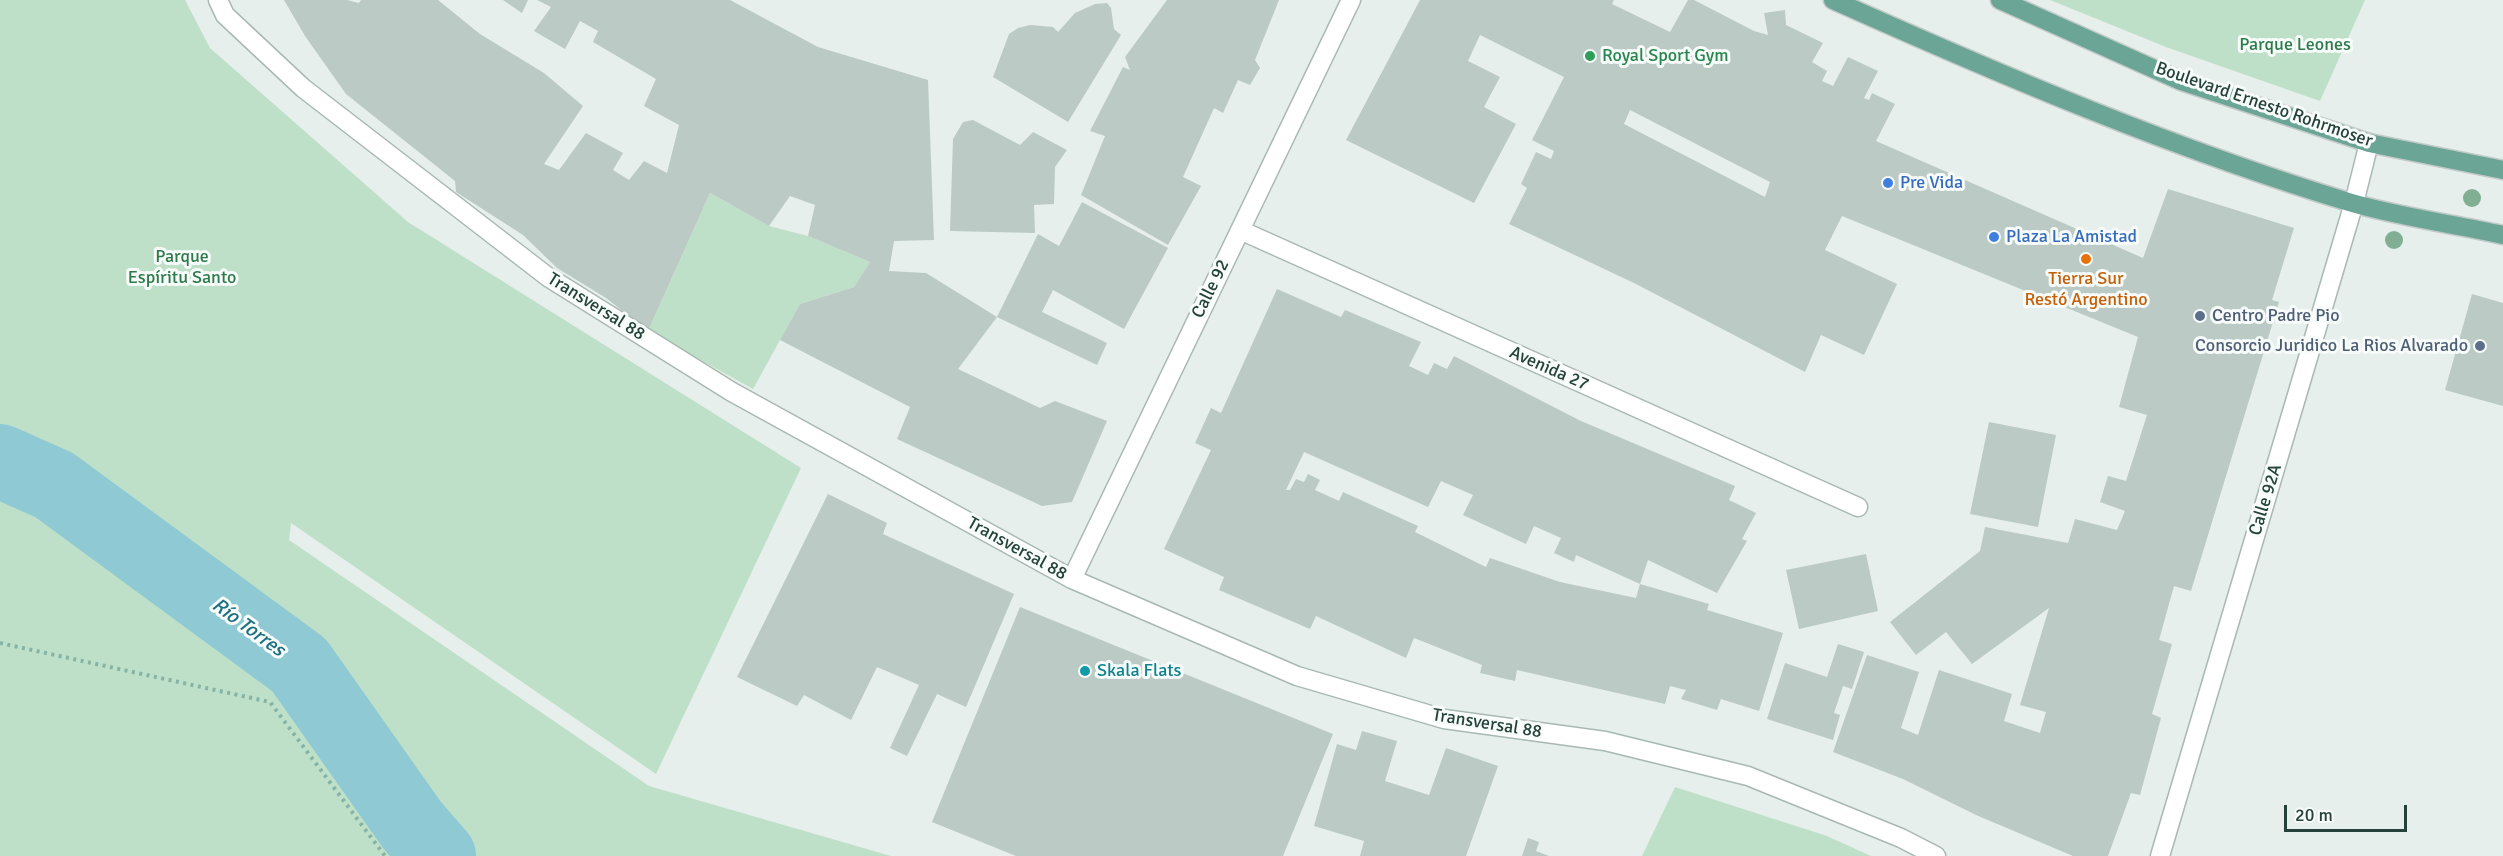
<!DOCTYPE html>
<html>
<head>
<meta charset="utf-8">
<style>
	body { margin:0 }
	#map { position:relative; width:2503px; height:856px; overflow:hidden; background:#e6efeb; font-family:Signika,sans-serif }
	canvas { display:block }
	.scale { position:absolute; left:2284px; top:805px; width:123px; height:27px; box-sizing:border-box; border:3px solid #24423a; border-top:0; padding-left:8px; font-size:18px; line-height:21px; white-space:nowrap; color:#24423a; -webkit-text-stroke:4px #f7fbf9; paint-order:stroke }
</style>
</head>
<body>
<div id="map">
<canvas width="2503" height="856"></canvas>
<div class="scale">20 m</div>
</div>
<script>
const context = document.querySelector('canvas').getContext('2d');
context.lineJoin = 'round';
function paint(path, color) { context.fillStyle = color; context.fill(path, 'evenodd'); }
function trace(path, color, width, dash) { context.strokeStyle = color; context.lineWidth = width; context.lineCap = dash ? 'butt' : 'round'; context.setLineDash(dash || []); context.stroke(path); }
function label(font, color, halo, rows, align = 'center') {
  context.font = font + ' Signika,sans-serif'; context.lineWidth = 6; context.setLineDash([]); context.textBaseline = 'middle'; context.strokeStyle = halo; context.fillStyle = color; for (const [text, x, y, turn = 0] of rows) {
    context.save(); context.translate(x, y); context.rotate((+turn || 0) * Math.PI / 180); context.textAlign = isNaN(turn) ? turn : align; if (halo) context.strokeText(text, 0, 0); context.fillText(text, 0, 0); context.restore();
  }
}
const green = new Path2D(`
	M0 0H185L210 48 408 222 801 468 656 774 291 523 289 540 649 786 891 856H0Z
	M2050 0H2365L2320 101 2166 47Z
	M710 193 769 226 808 236 870 262 854 287 800 304 753 389 648 331Z
	M1675 787 1827 836 1871 856H1642Z`);
const river = new Path2D(`
	M0 461 54 485 299 665 412 825 439 856`);
const building = new Path2D(`
	M284 0H347L359 3 361 0H438L480 34 544 73 583 106 544 164 559 170 586 133 623 153 613 170 629 180 644 161 667 173 679 125 644 106 656 79 593 42 598 31 580 21 565 49 534 31 551 7 537 0H730L818 47 928 80 934 240 894 241 889 271 926 273 997 317 1038 234 1059 246 1082 202 1168 248 1124 329 1053 290 1042 312 1107 343 1097 365 997 317 958 369 1040 408 1055 401 1107 421 1072 502 1042 506 897 439 910 407 780 340 800 304 854 287 870 262 808 236 815 205 790 196 769 226 710 193 648 331 606 298 557 268 523 235 456 192 455 181 346 94 305 36Z
	M503 0H528L522 13Z
	M1167 0H1279L1255 60 1260 68 1250 85 1238 80 1223 113 1214 108 1183 177 1201 186 1168 245 1081 195 1105 136 1090 131 1123 67 1130 70 1125 57Z
	M1420 0H1614L1612 4 1670 32 1688 0H1694L1754 31 1768 35 1764 13 1785 10 1786 25 1823 43 1812 62 1827 71 1822 81 1833 86 1848 57 1878 71 1864 98 1869 100 1872 93 1895 104 1876 141 2143 258 2168 189 2294 228 2272 300 2279 302 2191 591 2174 586 2159 640 2172 644 2152 714 2161 718 2140 795 2131 793 2108 856H2073L1976 815 1903 779 1833 752 1867 655 1919 672 1901 728 1918 735 1939 670 2012 694 2004 721 2040 733 2046 712 2020 705 2049 608 1972 664 1946 632 1916 655 1890 622 1980 551 1985 527 2068 543 2075 519 2117 530 2125 511 2100 502 2108 476 2126 481 2147 415 2119 407 2138 337 1842 216 1825 250 1897 284 1864 355 1821 335 1805 372 1634 283 1509 224 1527 188 1521 184 1536 152 1551 159 1554 151 1532 140 1564 77 1480 35 1468 61 1500 77 1484 107 1516 124 1474 203 1346 140ZM1630 110 1770 182 1765 197 1624 124Z
	M1107 3 1111 8 1114 29 1121 35 1068 122 993 77 1009 34 1018 28 1030 25 1053 27 1058 32 1075 13 1095 4Z
	M973 120 1020 145 1033 132 1067 150 1055 167 1054 204 1034 205 1035 233 950 231 953 139 963 122Z
	M1277 289 1341 317 1345 310 1421 342 1409 366 1428 375 1434 363 1447 369 1454 356 1581 421 1735 486 1729 500 1756 513 1742 539 1747 541 1717 593 1648 560 1640 584 1709 604 1707 610 1783 633 1759 711 1721 699 1717 710 1681 699 1686 690 1670 686 1665 704 1517 670 1515 681 1480 673 1482 665 1414 638 1406 658 1316 616 1310 629 1219 590 1224 577 1164 549 1211 450 1195 443 1211 408 1221 413ZM1304 452 1428 507 1441 481 1473 495 1463 515 1526 544 1534 526 1561 538 1554 553 1574 562 1576 555 1640 584 1636 598 1560 582 1490 558 1486 567 1415 532 1418 526 1343 492 1339 501 1315 490 1320 480 1308 474 1304 482 1296 479 1290 490H1286Z
	M2472 294 2503 303V406L2445 390Z
	M1989 422 2056 435 2038 527 1970 514Z
	M828 494 887 523 883 534 1014 594 966 707 937 694 907 756 890 748 919 685 877 667 851 720 804 695 797 706 737 677Z
	M1866 554 1878 611 1799 629 1786 570Z
	M1020 607 1333 734 1283 856H1016L932 822Z
	M1838 644 1864 652 1852 689 1843 686 1834 713 1840 715 1833 740 1767 719 1785 663 1827 677Z
	M1362 731 1397 741 1385 781 1429 795 1446 748 1498 766 1466 856H1360L1364 841 1314 826 1337 744 1356 750Z
	M1528 838 1539 842 1536 851 1549 856H1522Z`);
const path = new Path2D(`
	M0 643 270 702 385 856`);
const minor = new Path2D(`
	M218 0 225 15 303 88 548 277 732 392 1072 579 1297 676 1444 719 1605 741 1748 776 1901 838 1936 856
	M1240 230 1858 507
	M1072 579 1351 0
	M2160 856 2354 203 2369 143`);
const major = new Path2D(`
	M1833 0C2003 76 2174 149 2352 203 2401 217 2453 224 2503 235
	M2000 0 2181 81 2369 143 2503 170`);
const trees = [
	[2472,198],
	[2394,240]
];
const markers = [
	[1590,56,6,"#2e9e5b"],
	[1888,183,6,"#3f7fe0"],
	[1994,237,6,"#3f7fe0"],
	[2086,259,6,"#e8710a"],
	[2200,316,6,"#5c6f8a"],
	[2480,346,6,"#5c6f8a"],
	[1085,671,6,"#0f9aa8"]
];
const parkNames = [
	["Parque Leones",2295,45],
	["Parque",182,257],
	["Espíritu Santo",182,278]
];
const leisureNames = [
	["Royal Sport Gym",1602,56]
];
const streetNames = [
	["Boulevard Ernesto Rohrmoser",2264,105,19],
	["Calle 92",1211,289,-64],
	["Transversal 88",596,307,32],
	["Avenida 27",1549,369,24],
	["Calle 92A",2266,500,-73],
	["Transversal 88",1017,549,29],
	["Transversal 88",1487,724,9]
];
const shopNames = [
	["Pre Vida",1900,183],
	["Plaza La Amistad",2006,237]
];
const foodNames = [
	["Tierra Sur",2086,279],
	["Restó Argentino",2086,300]
];
const serviceNames = [
	["Centro Padre Pio",2212,316],
	["Consorcio Juridico La Rios Alvarado",2468,346,"right"]
];
const cultureNames = [
	["Skala Flats",1097,671]
];
const waterNames = [
	["Río Torres",248,628,36]
];
paint(green, '#bfe0c8');
trace(river, '#8ec9d4', 74);
paint(building, '#bbcac4');
trace(minor, '#a8b8b2', 21);
trace(major, '#c2cac8', 21);
trace(path, '#86b3a5', 4, [3, 4.5]);
trace(minor, '#fff', 18);
trace(major, '#6aa596', 18);
context.fillStyle = '#80af93';
for (const [x, y] of trees) { context.beginPath(); context.arc(x, y, 9, 0, 2 * Math.PI); context.fill(); }
for (const [x, y, r, color] of markers) { const dot = new Path2D(); dot.arc(x, y, r, 0, 2 * Math.PI); context.fillStyle = color; context.fill(dot); trace(dot, '#f7fbf9', 2); }
label('18px', '#2d7a4b', '#f7fbf9', parkNames);
label('18px', '#27864d', '#f7fbf9', leisureNames, 'left');
label('18px', '#24423a', '#f7fbf9', streetNames);
label('18px', '#366cbe', '#f7fbf9', shopNames, 'left');
label('18px', '#c56008', '#f7fbf9', foodNames);
label('18px', '#4e5e75', '#f7fbf9', serviceNames, 'left');
label('18px', '#0d838f', '#f7fbf9', cultureNames, 'left');
label('italic 20px', '#1c6f80', '#f7fbf9', waterNames);
</script>
</body>
</html>
